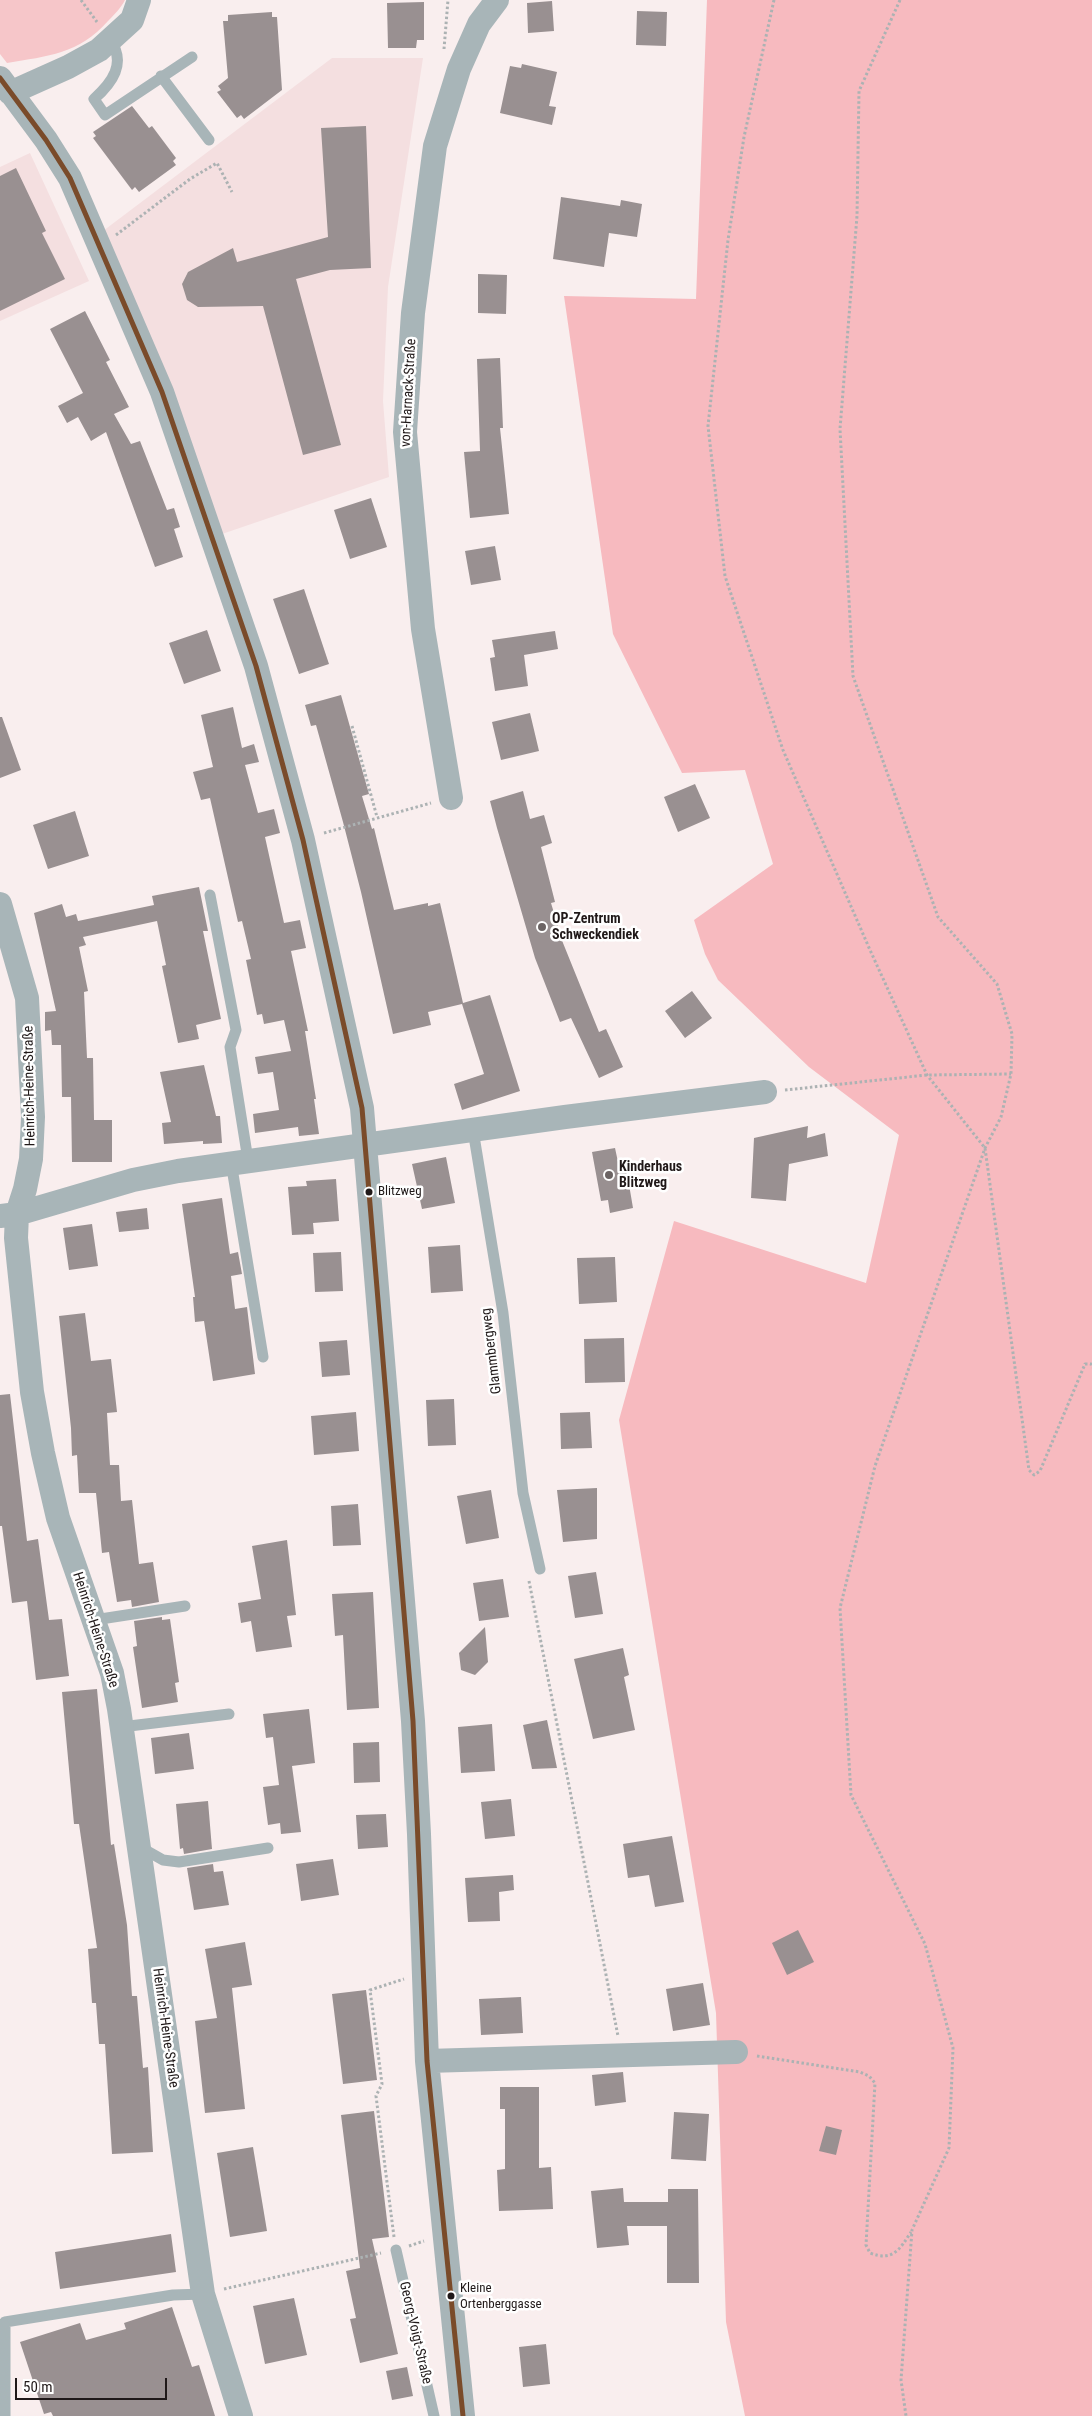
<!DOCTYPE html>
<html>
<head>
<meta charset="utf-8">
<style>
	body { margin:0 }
	#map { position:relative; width:1092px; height:2416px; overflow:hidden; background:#f9eeee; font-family:"Roboto Condensed",sans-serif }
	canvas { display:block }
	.scale { position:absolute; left:15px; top:2378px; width:152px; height:22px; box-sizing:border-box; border:2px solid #201919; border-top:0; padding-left:6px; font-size:15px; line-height:18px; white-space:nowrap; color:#201919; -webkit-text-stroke:4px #fff; paint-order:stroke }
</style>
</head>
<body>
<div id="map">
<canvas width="1092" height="2416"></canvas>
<div class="scale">50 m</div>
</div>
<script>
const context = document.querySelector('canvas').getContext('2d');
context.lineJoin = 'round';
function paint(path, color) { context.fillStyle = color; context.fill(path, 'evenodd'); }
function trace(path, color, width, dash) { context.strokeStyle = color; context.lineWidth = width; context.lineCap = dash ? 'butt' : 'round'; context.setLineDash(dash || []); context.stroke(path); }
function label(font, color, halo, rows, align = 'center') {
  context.font = font + ' "Roboto Condensed",sans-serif'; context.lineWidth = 5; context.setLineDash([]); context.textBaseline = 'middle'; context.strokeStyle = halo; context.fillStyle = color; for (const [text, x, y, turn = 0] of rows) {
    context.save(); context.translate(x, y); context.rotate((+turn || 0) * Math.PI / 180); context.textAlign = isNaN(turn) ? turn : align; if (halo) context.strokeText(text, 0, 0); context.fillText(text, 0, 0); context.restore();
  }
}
const built = new Path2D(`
	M332 58H423L388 287 383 401 389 477 222 534 103 231Z
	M30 153 89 281 0 321V167Z`);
const green = new Path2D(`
	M0 0H125C121 8 114 15 108 21 79 54 48 56 7 63L0 54Z`);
const forest = new Path2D(`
	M707 0H1092V2416H745L726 2322 716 2013 619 1420 674 1221 866 1283 899 1135 809 1067 718 980 705 954 694 920 773 864 745 770 682 773 613 634 564 296 696 299Z`);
const building = new Path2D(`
	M552 1 554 31 528 33 527 3Z
	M424 2V40H417L416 48H388L387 3Z
	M637 11 667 12 666 46 636 45Z
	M272 12V17H277L282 90 244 119 241 115 237 118 217 92 221 90 218 86 228 78 223 21H228V15Z
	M522 64 557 72 549 106 556 107 552 125 500 113 510 66 521 68Z
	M132 106 149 128 152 126 176 158 173 161 176 165 139 192 135 187 132 190 93 138 96 136 93 132Z
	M366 126 371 268 330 270 296 279 341 445 303 455 263 306 198 307 187 300 182 284 188 272 233 248 237 262 328 237 321 128Z
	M16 168 46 231 42 233 65 279 0 311V176Z
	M561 197 620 206 621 200 642 204 637 237 609 233 604 267 553 259Z
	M478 274 507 275 506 314 478 313Z
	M85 311 110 360 106 362 129 407 114 414 131 444 140 441 167 510 174 508 180 527 174 529 183 557 155 567 106 432 91 441 78 417 67 423 58 406 83 393 50 329Z
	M500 358 503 428H500L509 514 470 518 464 452 480 451 477 359Z
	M371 498 387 547 350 559 334 510Z
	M495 546 501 580 471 585 465 551Z
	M304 589 329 664 299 674 273 599Z
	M207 630 221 671 184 684 169 643Z
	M555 631 558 649 524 655 528 686 495 691 490 658 495 657 492 640Z
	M341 695 369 794 362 796 372 829 374 828 394 910 428 903V906L440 903 463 1003 490 995 520 1091 462 1110 454 1084 484 1074 462 1004 428 1012 431 1025 393 1034 361 892 343 822 316 725 311 726 305 705Z
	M233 707 242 748 254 744 259 762 245 765 258 813 274 809 280 833 265 837 284 923 300 920 306 948 291 951 308 1031H305L316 1099H314L319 1134 299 1136 298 1127 255 1133 253 1114 279 1110 273 1072 258 1074 255 1057 291 1051 284 1020 264 1024 262 1014 257 1015 246 960 251 959 242 921 238 922 210 798 201 800 193 772 213 767 201 715Z
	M530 713 539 751 501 760 492 722Z
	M0 717H2L21 770 0 778Z
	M695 784 710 818 678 832 664 797Z
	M523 791 530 819 544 815 552 843 541 847 555 902 551 903 563 943 599 1032 606 1029 623 1067 599 1078 571 1018 560 1022 535 958 497 828 490 801Z
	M75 811 89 856 48 869 33 825Z
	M199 887 208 931H203L221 1019 196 1025 199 1039 178 1043 162 966 166 965 157 921 83 937 86 945 79 947 88 991 84 992 87 1058H93L94 1120H112V1162H72L71 1097H62L61 1045H52L51 1030 45 1031V1012L56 1011 34 913 62 904 66 917 76 914 78 921 154 905 152 896Z
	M692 991 712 1018 685 1038 665 1011Z
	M204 1065 216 1116H220L222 1143 203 1144V1141L164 1144 162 1123 171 1122 160 1072Z
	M808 1126 807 1138 825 1133 828 1156 789 1164 786 1201 751 1198 754 1138Z
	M615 1148 618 1162 625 1161 633 1208 610 1213 608 1200 601 1201 592 1152Z
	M446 1157 455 1203 422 1209 412 1164Z
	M336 1179 339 1221 313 1223 314 1234 292 1235 288 1187 307 1186 306 1181Z
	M222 1198 230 1254 238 1252 242 1274 231 1276 235 1309 247 1307 255 1374 213 1381 204 1321 195 1322 193 1297H195L182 1204Z
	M147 1208 149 1229 119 1232 116 1212Z
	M92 1224 98 1266 69 1270 63 1228Z
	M460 1245 463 1291 431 1293 428 1247Z
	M341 1252 343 1291 315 1292 313 1253Z
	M615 1257 617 1302 579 1304 577 1258Z
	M85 1313 91 1361 111 1359 117 1412 107 1413 110 1465H119L121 1501 132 1500 139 1564 153 1562 159 1602 132 1607 131 1600 117 1602 109 1552 102 1553 96 1493H79L77 1455 72 1456 71 1428 59 1316Z
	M624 1338 625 1382 585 1383 584 1339Z
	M347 1340 350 1375 322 1377 319 1342Z
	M10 1394 27 1541 38 1539 49 1620 62 1619 69 1676 36 1680 27 1601 12 1603 2 1526H0V1395Z
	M454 1399 456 1445 428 1446 426 1400Z
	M356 1412 359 1451 314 1455 311 1416Z
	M590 1412 592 1448 561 1449 560 1413Z
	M597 1488V1539L563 1542 557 1490Z
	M491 1490 499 1538 466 1544 457 1496Z
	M358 1504 361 1545 333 1546 331 1506Z
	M287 1540 296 1615 287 1616 292 1647 256 1652 251 1621 241 1623 238 1603 261 1599 252 1546Z
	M596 1572 603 1614 575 1618 568 1576Z
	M503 1579 509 1617 479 1621 473 1583Z
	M373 1592 379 1708 347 1710 343 1635 335 1636 332 1594Z
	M162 1617V1620L170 1619 179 1682 175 1683 178 1702 142 1708 133 1647 137 1646 134 1621Z
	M485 1627 488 1662 475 1675 461 1670 459 1653Z
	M623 1648 629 1675 624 1677 635 1730 593 1739 574 1659Z
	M97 1689 111 1845 114 1844 127 1925 132 1996H137L143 2068 148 2067 153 2152 112 2154 105 2044H99L96 2003H92L88 1949 97 1948 79 1824H74L62 1692Z
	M309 1709 315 1763 292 1766 301 1832 281 1834 280 1823 268 1825 263 1787 279 1785 273 1737 266 1738 263 1714Z
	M547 1720 557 1768 532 1769 523 1725Z
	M492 1724 495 1771 461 1773 458 1727Z
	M189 1733 194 1769 155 1774 151 1738Z
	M379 1742 380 1782 354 1783 353 1743Z
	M511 1799 515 1836 485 1839 481 1802Z
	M208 1801 212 1849 184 1854 183 1848 180 1849 176 1804Z
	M386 1814 388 1847 358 1849 356 1815Z
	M672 1836 684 1902 655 1907 649 1875 628 1878 623 1844Z
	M333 1859 339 1895 301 1901 296 1864Z
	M213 1864 214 1872 223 1871 229 1905 194 1910 187 1868Z
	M513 1875 514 1890 499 1892 500 1921 468 1922 465 1878Z
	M798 1930 814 1962 787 1975 772 1943Z
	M245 1942 252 1985 232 1988 245 2109 205 2113 195 2021 217 2018 205 1949Z
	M703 1983 710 2025 673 2031 666 1989Z
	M366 1990 377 2080 343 2084 332 1994Z
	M521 1997 523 2033 481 2035 479 1999Z
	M623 2072 626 2102 595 2106 592 2075Z
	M500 2087H539V2168L551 2167 553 2209 499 2211 497 2170 505 2169V2109H500Z
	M374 2111 389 2237 372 2239 398 2354 360 2363 350 2319 356 2318 346 2271 360 2268 341 2115Z
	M674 2112 709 2114 706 2161 671 2159Z
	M826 2126 842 2130 836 2155 819 2151Z
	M253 2147 267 2231 230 2237 217 2153Z
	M623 2188 624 2202H668V2189H698L699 2283H667V2226H627L629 2245 597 2248 591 2191Z
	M171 2234 176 2272 60 2289 55 2252Z
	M294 2298 307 2355 265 2364 253 2306Z
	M172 2307 192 2367 199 2365 215 2416H53L51 2412 44 2414 20 2342 80 2323 86 2340 126 2329 124 2323Z
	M546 2344 550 2384 523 2387 519 2347Z
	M407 2367 413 2396 392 2400 386 2371Z`);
const path = new Path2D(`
	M81 0 97 22
	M774 0 744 137 728 240 708 426 725 576 783 750 870 950 927 1075 985 1148 1029 1470 1034 1475 1040 1471 1085 1364H1091L1092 1368
	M900 0 859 91 857 216 840 429 853 676 938 917 997 984 1012 1034 1011 1074 1001 1117 985 1148 875 1466 840 1608 851 1795 925 1944 953 2048 949 2148 912 2230 901 2380 906 2416
	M444 49 448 0
	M116 235 190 179 217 163 232 192
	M352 726 377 817
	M324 833 431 803
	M785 1090 927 1075 1011 1074
	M529 1581 618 2036
	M757 2056 860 2072 869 2076 875 2083 866 2245 870 2253C893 2262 900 2249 911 2232
	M394 2237 376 2096 382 2084 370 1990 404 1979
	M409 2246 424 2241
	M224 2289 381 2253`);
const service = new Path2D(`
	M110 40C127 63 112 83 94 99L105 115 192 57
	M161 76 209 140
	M210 895 236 1030 230 1047 248 1160
	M473 1130 503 1313 523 1493 540 1569
	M231 1162 263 1357
	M94 1620 185 1606
	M121 1727 229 1714
	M140 1847 163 1860 179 1862 268 1848
	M396 2250 434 2416
	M5 2416V2322L173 2295 203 2294`);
const minor = new Path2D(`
	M0 78 46 140 70 178 162 392 256 666 303 840 362 1108 413 1721 419 1834 427 2061 463 2416
	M10 93 68 67 99 50 132 20 139 0
	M451 798 423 629 405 432 413 313 435 146 459 69 479 24 497 0
	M0 904 27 998 33 1117 31 1159 25 1189 17 1214 16 1238 32 1392 43 1453 58 1518 112 1673 119 1709 203 2294 241 2416
	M0 1216 17 1214 133 1180 178 1171 565 1117 765 1092
	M427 2061 736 2052`);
const bus1 = new Path2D(`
	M0 78 46 140 70 178 162 392 256 666 303 840 362 1108 413 1721 427 2061 463 2416`);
const markers = [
	[542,927,5,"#6c6464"],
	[609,1175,5,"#6c6464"],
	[369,1192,4.5,"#201919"],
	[451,2296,4.5,"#201919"]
];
const busNames = [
	["Blitzweg",378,1192],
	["Kleine",460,2289],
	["Ortenberggasse",460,2305]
];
const streetNames = [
	["von-Harnack-Straße",409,393,-87],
	["Heinrich-Heine-Straße",30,1086,-91],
	["Glammbergweg",492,1351,-97],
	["Heinrich-Heine-Straße",95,1630,72],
	["Heinrich-Heine-Straße",165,2028,82],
	["Georg-Voigt-Straße",415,2333,77]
];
const poiNames = [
	["OP-Zentrum",552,919],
	["Schweckendiek",552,935],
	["Kinderhaus",619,1167],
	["Blitzweg",619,1183]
];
paint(built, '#f4dfe0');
paint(green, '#f6c6c9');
paint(forest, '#f7babf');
paint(building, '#999091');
trace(path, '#acb2b3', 3, [2.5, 2.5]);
trace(service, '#a8b5b8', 11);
trace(minor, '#a8b5b8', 24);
trace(bus1, '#7a4b2a', 5);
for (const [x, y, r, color] of markers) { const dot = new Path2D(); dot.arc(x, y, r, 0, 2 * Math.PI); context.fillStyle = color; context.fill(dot); trace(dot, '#fff', 2); }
label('13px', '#201919', '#fff', busNames, 'left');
label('14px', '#201919', '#fff', streetNames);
label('bold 14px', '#201919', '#fff', poiNames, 'left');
</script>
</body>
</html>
